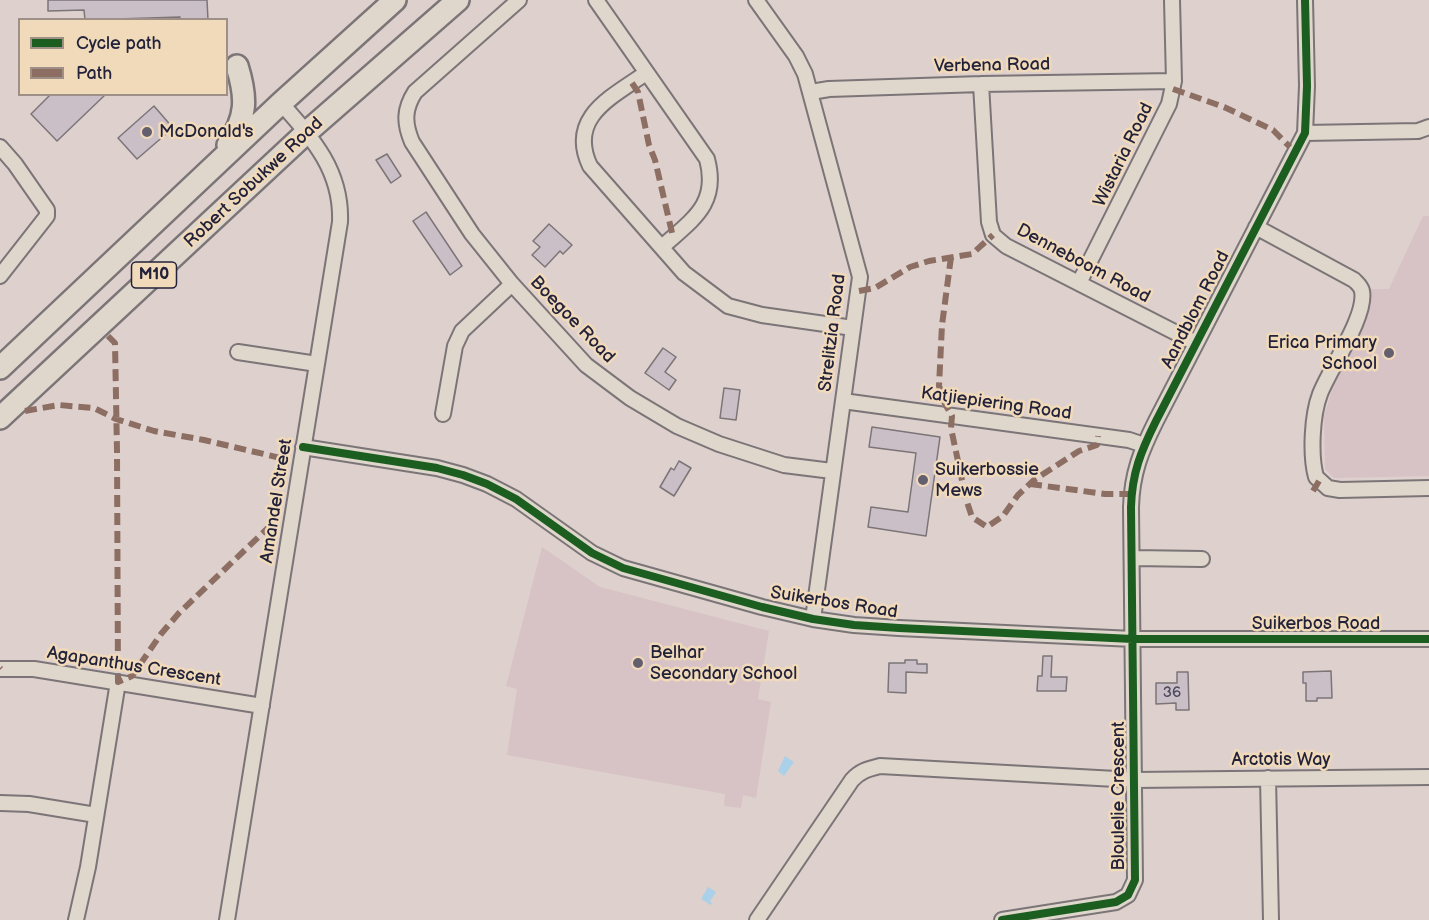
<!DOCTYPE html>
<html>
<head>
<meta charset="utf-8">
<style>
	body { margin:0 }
	#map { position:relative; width:1429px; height:920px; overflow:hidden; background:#ded0cc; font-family:"Balsamiq Sans",sans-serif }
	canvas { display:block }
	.legend { position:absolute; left:18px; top:18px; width:210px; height:78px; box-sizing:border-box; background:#f1daba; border:2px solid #9e9087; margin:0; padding:8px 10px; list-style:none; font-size:18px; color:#22223b }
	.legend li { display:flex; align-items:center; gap:12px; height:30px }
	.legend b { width:30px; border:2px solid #9e9087 }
</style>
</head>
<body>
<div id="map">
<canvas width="1429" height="920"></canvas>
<ul class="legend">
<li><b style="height:8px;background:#1b5e20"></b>Cycle path</li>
<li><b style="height:8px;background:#8d6e63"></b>Path</li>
</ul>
</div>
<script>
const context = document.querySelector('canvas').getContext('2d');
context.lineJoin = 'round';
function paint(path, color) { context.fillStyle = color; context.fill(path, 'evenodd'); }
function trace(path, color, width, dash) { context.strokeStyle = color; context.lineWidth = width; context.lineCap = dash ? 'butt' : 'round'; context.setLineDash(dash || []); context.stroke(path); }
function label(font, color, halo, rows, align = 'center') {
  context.font = font + ' "Balsamiq Sans",sans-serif'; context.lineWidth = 5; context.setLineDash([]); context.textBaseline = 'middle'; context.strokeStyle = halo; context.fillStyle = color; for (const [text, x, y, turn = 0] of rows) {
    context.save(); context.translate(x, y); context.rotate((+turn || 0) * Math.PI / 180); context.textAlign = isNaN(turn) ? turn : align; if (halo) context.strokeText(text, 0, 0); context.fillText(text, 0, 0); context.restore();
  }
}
const built = new Path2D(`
	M1423 216H1429V476L1334 478 1325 469 1324 416 1332 390 1368 316 1369 289H1389Z
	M542 547 600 587 769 631 758 699 771 702 756 798 743 795 741 808 724 806 725 794 507 755 517 689 506 686Z`);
const water = new Path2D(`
	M785 756 794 762 784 776 778 771Z
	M708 887 716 892 710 901 712 903 711 905 701 899Z`);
const building = new Path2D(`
	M48 0H207L208 20H180V17L85 20 84 10 48 11Z
	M51 94H106L57 141 31 114Z
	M154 106 173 128 137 159 118 138Z
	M387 154 401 176 391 183 376 160Z
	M426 212 462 266 450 275 413 221Z
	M549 224 572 245 563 254 560 251 545 267 532 255 540 247 533 241Z
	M663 348 676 357 665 372 676 380 669 390 645 373Z
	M724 388 740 390 736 420 720 418Z
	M872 427 940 437 926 536 868 527 871 507 908 512 916 453 869 447Z
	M679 461 691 468 674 496 660 487 671 468 674 470Z
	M1043 656H1052L1051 677H1067L1066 691H1037L1038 676H1042Z
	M905 660H917V664H927V673L906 672V693L888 692 889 663H905Z
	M1331 671 1332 698H1317V701H1306V683H1303V672Z
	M1177 672H1188L1189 710H1176V703L1156 704V683H1177Z`);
const street = new Path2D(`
	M519 0 415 92C404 109 404 123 412 142L472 234 512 284 586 365 630 398 677 426 719 444 784 465 832 471
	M596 0 707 159C719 204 693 219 662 247
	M756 0 796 56 805 74 860 277 813 619
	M646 73C612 97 567 117 590 166L684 273 728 306 762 315 853 328
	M981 84 989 222 993 235 1006 246 1196 343
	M811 92 829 89 981 84 1174 81
	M1305 133 1418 131 1429 127
	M0 147 15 164 47 210V216L0 276
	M1256 227 1354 280C1358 284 1361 286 1362 291 1367 316 1330 368 1320 394 1312 415 1310 455 1316 477L1328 488 1340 490 1429 488
	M1079 283 1169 104 1174 81 1172 0
	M238 352 317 364
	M843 401 1129 440 1144 445
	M443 414 455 346 462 331 512 284
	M303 447 437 468 463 475 487 484 516 499 592 553 623 568 762 607 813 619 854 625 899 628 1133 639H1429
	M1133 558 1202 559
	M0 669H34L262 706
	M1268 778 1271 920
	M0 803 29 804 96 815
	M76 920 88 867 118 682
	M227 920 340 222C342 171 313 139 281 103
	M757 920 852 780C860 771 868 769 880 766L1134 780 1429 777
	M1002 920 1116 902 1128 895 1135 880 1131 507C1132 473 1141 451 1156 421L1305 133 1307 86 1305 0`);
const primary = new Path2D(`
	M228 145C247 117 247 98 237 66
	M0 368 281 103 395 0
	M0 418 307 132 458 0`);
const quiet = new Path2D(`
	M632 83 638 92 649 145 655 160 673 237
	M1173 89 1224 107 1273 130 1290 147
	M951 257 942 325 939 386 945 404 952 416 951 428 966 499 972 517 987 527 1003 516 1018 495 1034 480 1079 451 1097 445 1098 436
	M859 291 875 288 910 267 929 261 972 254 993 235
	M108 336 115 343 117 451 118 682 132 676 161 634 179 613 270 526
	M25 411 59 405 94 408 116 419 154 431 204 440 285 459
	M1030 484 1105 494H1136
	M1313 491 1319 481
	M0 668 1 669`);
const cycleway = new Path2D(`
	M303 447 437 468 463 475 487 484 516 499 592 553 623 568 762 607 813 619 854 625 899 628 1133 639H1429
	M1002 920 1116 902 1128 895 1135 880 1131 507C1132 473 1141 451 1156 421L1305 133 1307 86 1305 0`);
const markers = [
	[147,132,6,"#645f6e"],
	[1389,353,6,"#645f6e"],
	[923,480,6,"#645f6e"],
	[638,663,6,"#645f6e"]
];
const numberNames = [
	["36",1172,693]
];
const shields = [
	[154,275,45]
];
const shieldNames = [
	["M10",154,275]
];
const streetNames = [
	["Verbena Road",992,66,-1],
	["Wistaria Road",1124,155,-64],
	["Robert Sobukwe Road",254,183,-43],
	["Denneboom Road",1083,264,28],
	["Aandblom Road",1196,310,-63],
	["Boegoe Road",572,320,46],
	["Strelitzia Road",833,333,-83],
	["Katjiepiering Road",996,404,8],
	["Amandel Street",277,501,-81],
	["Suikerbos Road",834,603,9],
	["Suikerbos Road",1316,624],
	["Agapanthus Crescent",134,667,9],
	["Arctotis Way",1281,760],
	["Bloulelie Crescent",1119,796,-90]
];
const poiNames = [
	["McDonald's",159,132],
	["Erica Primary",1377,343,"right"],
	["School",1377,364,"right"],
	["Suikerbossie",935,470],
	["Mews",935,491],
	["Belhar",650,653],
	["Secondary School",650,674]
];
paint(built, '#d7c2c5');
paint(water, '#abd0e9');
paint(building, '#cbbfc7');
trace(building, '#7b7578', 1.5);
trace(street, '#7b7578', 18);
trace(primary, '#7b7578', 26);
trace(street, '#dfd6cc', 14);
trace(primary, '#dfd6cc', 21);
trace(quiet, '#8d6e63', 6, [12, 6]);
trace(cycleway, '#1b5e20', 8);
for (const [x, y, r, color] of markers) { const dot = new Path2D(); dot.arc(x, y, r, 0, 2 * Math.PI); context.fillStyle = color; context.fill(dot); trace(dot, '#f1daba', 2); }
label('15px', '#4e4b60', null, numberNames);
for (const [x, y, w] of shields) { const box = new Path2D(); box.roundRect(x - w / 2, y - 13, w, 26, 4.5); context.fillStyle = '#f1daba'; context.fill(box); trace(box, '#22223b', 1.5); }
label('bold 16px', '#22223b', null, shieldNames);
label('18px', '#22223b', '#f1daba', streetNames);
label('18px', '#22223b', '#f1daba', poiNames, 'left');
</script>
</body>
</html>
